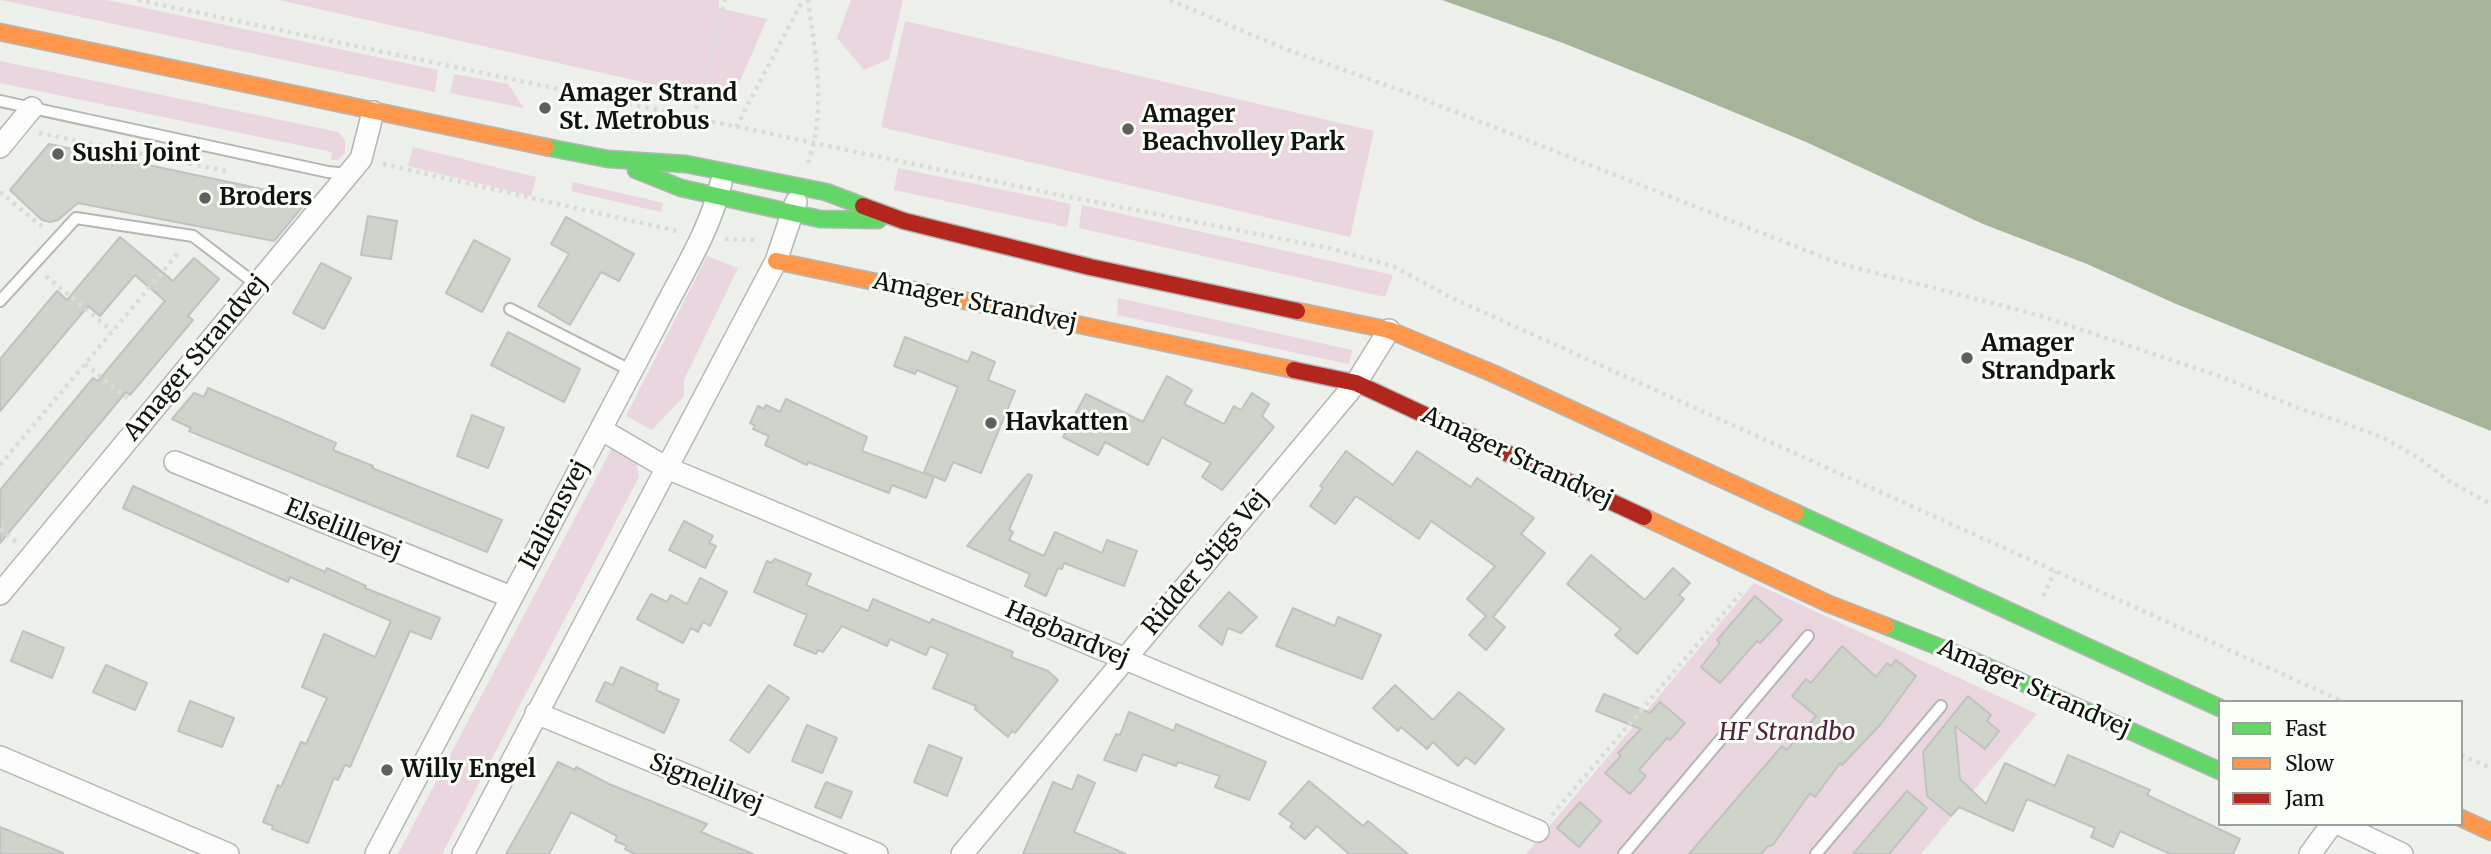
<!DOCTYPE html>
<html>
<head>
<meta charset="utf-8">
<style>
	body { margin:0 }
	#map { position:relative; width:2491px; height:854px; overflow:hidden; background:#edf0eb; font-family:Merriweather,serif }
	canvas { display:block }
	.legend { position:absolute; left:2218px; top:700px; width:245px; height:126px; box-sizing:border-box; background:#fafff7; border:2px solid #9ca09a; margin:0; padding:9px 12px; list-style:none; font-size:21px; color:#10120f }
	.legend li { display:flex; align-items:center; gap:14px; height:35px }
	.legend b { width:35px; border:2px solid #9ca09a }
</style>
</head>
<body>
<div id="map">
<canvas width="2491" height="854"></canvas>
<ul class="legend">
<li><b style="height:9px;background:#63d668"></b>Fast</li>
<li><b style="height:9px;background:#ff974d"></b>Slow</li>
<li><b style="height:9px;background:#b3261e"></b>Jam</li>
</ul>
</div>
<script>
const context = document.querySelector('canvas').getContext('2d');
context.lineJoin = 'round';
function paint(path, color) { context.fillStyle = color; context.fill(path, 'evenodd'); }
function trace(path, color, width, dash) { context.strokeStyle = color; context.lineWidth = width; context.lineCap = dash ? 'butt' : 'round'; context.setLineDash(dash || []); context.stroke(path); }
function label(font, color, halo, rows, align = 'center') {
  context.font = font + ' Merriweather,serif'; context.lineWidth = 6; context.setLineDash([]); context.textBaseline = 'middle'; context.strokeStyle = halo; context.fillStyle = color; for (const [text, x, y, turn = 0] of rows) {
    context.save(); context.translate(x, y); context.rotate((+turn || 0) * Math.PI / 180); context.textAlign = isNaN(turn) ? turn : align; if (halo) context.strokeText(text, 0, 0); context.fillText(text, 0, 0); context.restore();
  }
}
const green = new Path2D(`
	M1 0H107L438 70 435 92Z
	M279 0H719V8L767 19 731 102Z
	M851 0H903L889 59 864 70 837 38Z
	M905 21 1374 131 1350 237 881 127Z
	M0 61 338 132 345 140V153L338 160H331L332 152 0 83Z
	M454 74 508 84 524 108 450 93Z
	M413 147 536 177 531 196 408 166Z
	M898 168 1071 204 1067 227 894 190Z
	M573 182 663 203 661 212 571 191Z
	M1082 205 1393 275 1385 297 1079 228Z
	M707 256 738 268 684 380V396L652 430 626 416Z
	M1118 298 1352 350 1349 364 1117 315Z
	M613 446 636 458 639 477 442 854H398Z
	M1754 583 2037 714 1921 854H1526Z`);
const water = new Path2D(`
	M1442 0H2491V431L2176 304 2087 264 1983 224 1806 142 1673 87 1563 43Z`);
const building = new Path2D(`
	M49 144 309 199 274 241 78 203 58 220 50 222 42 220 10 190Z
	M368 216 397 221 391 259 361 255Z
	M566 217 634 254 619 281 601 272 570 325 538 306 569 254 551 244Z
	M120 237 173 281 194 258 219 279 188 316 193 320 130 395 126 392 0 543V490L93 378 98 381 165 301 135 275 100 316 88 306 0 411V359L57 291 67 300Z
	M474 240 510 259 482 312 446 293Z
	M321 263 351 278 324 329 293 313Z
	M508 332 580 369 564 402 491 365Z
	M905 337 968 362 972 352 995 362 988 380 1015 391 981 473 953 462 945 481 924 472 958 387 917 370 915 374 894 366Z
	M1167 376 1192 390 1184 404 1224 424 1234 406 1241 410 1252 393 1269 404 1262 416 1274 427 1222 490 1202 477 1211 463 1162 437 1148 465 1105 442 1098 455 1063 437 1086 394 1143 422Z
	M208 388 336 443 333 450 373 466 372 468 502 520 487 552 189 431 191 428 172 419 194 393 204 397Z
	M786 399 867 437 862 451 934 477 926 498 892 485 889 493 808 462 807 465 765 445 769 436 753 429 755 426 750 423 758 406 764 409 766 405 780 412Z
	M472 415 504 428 488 468 457 456Z
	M1346 451 1393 485 1417 451 1471 487 1477 478 1534 518 1521 534 1545 553 1493 617 1505 627 1486 650 1469 635 1486 616 1467 599 1495 566 1431 521 1419 539 1356 496 1335 524 1310 506 1323 488 1320 486Z
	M1028 474 1032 476 1009 530 1013 532 1009 540 1044 556 1055 532 1102 553 1107 540 1137 551 1124 586 1064 563 1062 569 1058 568 1046 596 1025 586 1030 574 967 546Z
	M133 486 325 572 327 568 366 586 365 588 440 618 431 639 410 631 350 767 345 765 338 780 334 778 308 843 272 829 273 826 263 822 278 785 281 787 301 742 306 744 327 698 302 687 324 634 375 657 391 621 290 577 288 582 123 508Z
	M684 521 713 536 709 543 716 546 705 568 669 550Z
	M1591 555 1645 600 1673 568 1690 583 1679 595 1684 599 1637 654 1615 635 1621 629 1567 584Z
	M775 559 811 574 806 585 868 611 873 599 930 623 932 619 1013 652 1011 657 1048 671 1058 680 1015 733 1012 731 1008 737 975 709 976 706 933 688 948 654 930 646 926 655 890 639 887 646 842 626 823 652 818 650 816 654 794 645 807 615 754 592 767 561 771 563Z
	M700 578 727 592 710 626 703 622 698 632 691 628 683 643 637 619 651 594 667 602 671 595 687 604Z
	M1229 592 1257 617 1241 633 1228 628 1222 645 1199 626Z
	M1755 596 1782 620 1760 643 1757 641 1720 683 1701 667 1720 643 1717 640Z
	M1293 608 1335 626 1338 617 1381 635 1362 679 1276 646Z
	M23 631 64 648 52 678 11 661Z
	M1842 646 1876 677 1887 663 1891 666 1896 660 1916 676 1880 725 1842 765 1840 763 1815 797 1810 793 1773 845 1768 846 1761 854H1689L1782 746 1787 750 1816 716 1792 696 1806 679 1811 683Z
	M106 665 147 683 135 710 93 692Z
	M621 667 658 684 656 690 679 700 664 733 596 701 605 682 613 685Z
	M769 685 789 698 749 753 730 740Z
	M1395 685 1433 720 1459 692 1504 729 1475 764 1466 757 1458 766 1433 742 1427 749 1401 727 1398 731 1373 708Z
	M1604 694 1650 713 1660 702 1685 723 1670 740 1667 738 1639 770 1646 776 1630 794 1605 773 1621 756 1618 753 1641 729 1596 711Z
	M1968 696 1991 715 1987 721 1999 731 1985 749 1955 726 1960 779 1986 804 2005 763 2055 786 2068 755 2150 790 2147 795 2240 839 2233 854H2170L2120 831 2113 847 2091 837 2095 828 2027 799 2013 831 1959 807 1951 816 1927 796 1923 752Z
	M190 701 234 718 222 747 178 731Z
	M1129 712 1174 731 1176 724 1266 762 1249 800 1215 787 1220 776 1178 762 1176 766 1143 754 1136 771 1104 760 1116 734 1120 735Z
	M807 725 837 738 822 773 792 761Z
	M929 745 962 758 947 796 914 782Z
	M558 762 575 770 576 767 609 784 707 824 701 832 753 854H635L625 849 627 846 615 841 617 836 571 812 549 854H506Z
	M1078 775 1095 783 1074 832 1126 854H1023L1053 782 1072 790Z
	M1309 781 1363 826 1368 821 1408 854H1349L1317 826 1305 839 1290 827 1293 823 1279 814Z
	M826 782 852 792 841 818 815 807Z
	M1907 791 1927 808 1889 854H1853Z
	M1580 802 1601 821 1579 847 1557 828Z
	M0 827 63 853V854H0Z`);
const path = new Path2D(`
	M138 0 1060 195 1333 249 1395 267 1450 297 2344 702
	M1170 0 1283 48 1405 92 1838 263 2038 315 2222 377 2303 410 2333 419 2386 439 2420 459 2449 481 2491 504
	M694 117 725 0
	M736 127 803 0
	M39 133 226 171
	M808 163C827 109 815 55 808 0
	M383 164 681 232
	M0 192 45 229
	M725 239 758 240
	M46 276 112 331
	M85 364 131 401
	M0 465 180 251
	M0 529 16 542
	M2043 596 2055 571
	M2461 755 2491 768
	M1552 815 1741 593`);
const lane = new Path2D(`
	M0 101 328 172 349 174
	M0 301 76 218 193 236 257 285
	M510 309 632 371
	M1624 854 1808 636
	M1816 854 1941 706`);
const street = new Path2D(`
	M0 147 32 108
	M602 430 667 468 1538 831
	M175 462 511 597
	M0 594 361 159 373 112
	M536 713 877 854
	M0 757 228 854
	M2339 824 2402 854
	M376 854 658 321C680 277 710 231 721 183
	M463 854 776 261 796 202
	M962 854 1356 383 1389 330
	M2310 854 2332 824`);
const fast = new Path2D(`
	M546 147 608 159 686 164 826 192 863 206
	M636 170 681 188 820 219 878 220
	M1796 513 2220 708
	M1886 626 1972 660 2220 771`);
const slow = new Path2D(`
	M0 32 546 147
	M776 261 1294 370
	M1297 311 1389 330 1492 373 1796 513
	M1644 517 1829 604 1886 626
	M2461 818 2491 832`);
const jam = new Path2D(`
	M863 206 904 221 1090 267 1297 311
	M1294 370 1356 383 1644 517`);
const markers = [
	[545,108,7,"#5d605c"],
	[1128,129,7,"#5d605c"],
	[58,154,7,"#5d605c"],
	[205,198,7,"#5d605c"],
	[1967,358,7,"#5d605c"],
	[991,423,7,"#5d605c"],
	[387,770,7,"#5d605c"]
];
const poiNames = [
	["Amager Strand",559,94],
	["St. Metrobus",559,122],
	["Amager",1142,115],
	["Beachvolley Park",1142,143],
	["Sushi Joint",72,154],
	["Broders",219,198],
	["Amager",1981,344],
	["Strandpark",1981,372],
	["Havkatten",1005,423],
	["Willy Engel",401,770]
];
const streetNames = [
	["Amager Strandvej",975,303,12],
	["Amager Strandvej",196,358,-50],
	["Amager Strandvej",1517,458,25],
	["Italiensvej",555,515,-62],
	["Elselillevej",343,530,22],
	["Ridder Stigs Vej",1206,563,-50],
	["Hagbardvej",1067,635,23],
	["Amager Strandvej",2034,689,24],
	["Signelilvej",706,784,22]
];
const parkNames = [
	["HF Strandbo",1787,733]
];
paint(green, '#e9d6de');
paint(water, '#a6b59a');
paint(building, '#cfd4cb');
trace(building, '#c0c2bf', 2);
trace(lane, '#b4b6b2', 14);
trace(street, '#b4b6b2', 24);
trace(fast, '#b4b6b2', 19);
trace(slow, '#b4b6b2', 19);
trace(jam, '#b4b6b2', 19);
trace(path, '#dadcda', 4.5, [3.5, 5]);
trace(lane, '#fcfdfc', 10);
trace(street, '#fcfdfc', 21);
trace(fast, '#63d668', 16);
trace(slow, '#ff974d', 16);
trace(jam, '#b3261e', 16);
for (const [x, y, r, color] of markers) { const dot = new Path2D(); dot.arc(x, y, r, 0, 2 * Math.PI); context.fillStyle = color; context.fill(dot); trace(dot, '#fafff7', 2.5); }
label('bold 24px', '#10120f', '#fafff7', poiNames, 'left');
label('24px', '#10120f', '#fafff7', streetNames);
label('italic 24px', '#552140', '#fafff7', parkNames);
</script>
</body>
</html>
